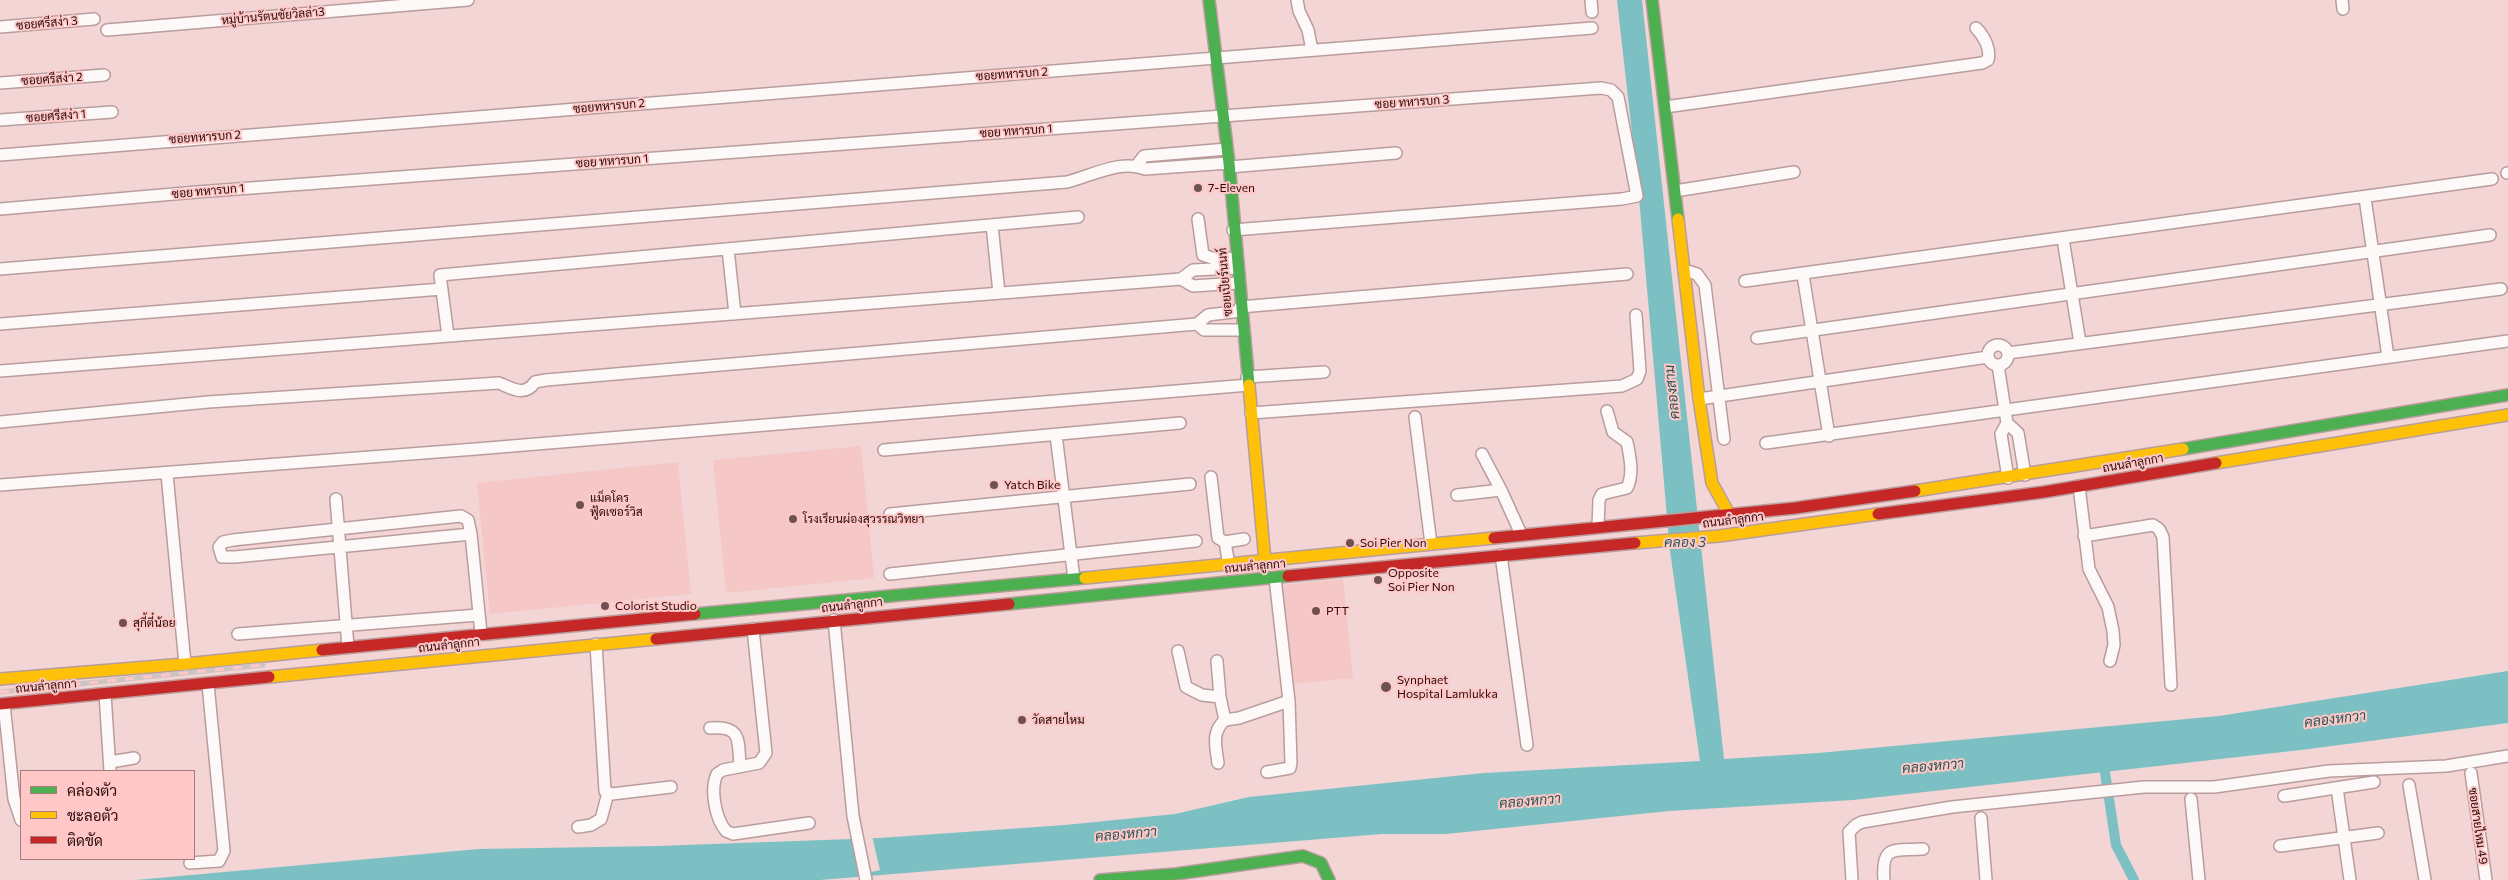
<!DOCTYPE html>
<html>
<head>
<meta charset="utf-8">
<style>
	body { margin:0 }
	#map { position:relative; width:2508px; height:880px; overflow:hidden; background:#f2d5d4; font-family:Commissioner,Sarabun,sans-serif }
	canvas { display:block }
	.legend { position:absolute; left:20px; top:770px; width:175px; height:90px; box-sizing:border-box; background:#ffc8c7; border:1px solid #a97c7c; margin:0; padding:6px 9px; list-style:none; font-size:15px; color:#290a0c }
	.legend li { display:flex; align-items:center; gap:10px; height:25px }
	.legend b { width:25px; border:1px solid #a97c7c }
</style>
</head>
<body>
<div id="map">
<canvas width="2508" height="880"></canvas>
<ul class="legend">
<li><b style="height:6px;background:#4caf50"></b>คล่องตัว</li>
<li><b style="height:6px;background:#ffc107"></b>ชะลอตัว</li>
<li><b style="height:6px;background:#c62828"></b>ติดขัด</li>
</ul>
</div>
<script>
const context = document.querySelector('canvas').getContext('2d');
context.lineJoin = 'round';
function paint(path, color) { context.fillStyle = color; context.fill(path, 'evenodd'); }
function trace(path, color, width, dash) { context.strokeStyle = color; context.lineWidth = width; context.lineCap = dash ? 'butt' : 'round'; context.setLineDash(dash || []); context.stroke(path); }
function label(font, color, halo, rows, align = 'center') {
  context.font = font + ' Commissioner,Sarabun,sans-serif'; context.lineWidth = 4; context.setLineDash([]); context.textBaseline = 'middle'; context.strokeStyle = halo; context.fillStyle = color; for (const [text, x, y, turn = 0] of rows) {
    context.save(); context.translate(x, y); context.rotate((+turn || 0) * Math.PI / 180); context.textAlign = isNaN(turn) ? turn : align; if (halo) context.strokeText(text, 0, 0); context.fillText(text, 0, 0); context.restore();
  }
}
const built = new Path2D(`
	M861 446 874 578 726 593 713 460Z
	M678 462 691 594 490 614 477 483Z
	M1343 579 1353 678 1291 684 1280 585Z`);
const water = new Path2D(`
	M1617 0H1642L1724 759 1818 753 2219 716 2508 671V723L2301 750 1853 800 1669 811 1446 834H1382L820 880H136L479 849 658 846 879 838 1065 825 1175 814 1249 797 1484 773 1700 761 1670 551 1638 186Z`);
const pier = new Path2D(`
	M859 836H872L880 870 867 873Z`);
const canal = new Path2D(`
	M2103 759 2116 845 2134 880`);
const street = new Path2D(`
	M1297 0 1299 11 1308 30 1312 50
	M1591 0 1592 12
	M2342 0 2343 9
	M0 27 94 19
	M107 30 468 0
	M0 83 104 75
	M1665 107 1982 63 1988 60C1991 49 1984 36 1976 28
	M0 120 112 112
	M0 155 1592 28
	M1137 165 1144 156 1227 149
	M1229 167 1396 153
	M2507 173H2508
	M1675 191 1794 172
	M2365 198 2388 357
	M0 209 197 192 1601 88 1611 90 1618 97 1637 196 1622 199 1233 230
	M1198 219 1203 255 1215 259 1236 258
	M992 225 999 293
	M2063 239 2080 343
	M728 249 735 314
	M1237 268 1193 270 1181 279 1193 286 1238 283
	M0 269 1067 182C1091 176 1121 159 1145 169L1229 163
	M1684 270 1697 274 1705 285 1724 439
	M1803 275 1829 436
	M1745 281 2492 179
	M1240 307 1627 274
	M0 324 442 289
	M1197 324 1204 330H1244
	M448 336 440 275 1078 217
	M1757 338 2490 235
	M1988 355a10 10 0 1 1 20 0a10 10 0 1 1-20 0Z
	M2008 353 2501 289
	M1998 365 2007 423 2001 434 2008 478
	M0 371 1181 279
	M1247 377 1324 372
	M1699 399 1988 357
	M1251 413 1622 386 1637 379 1640 371 1636 315
	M1415 417 1431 544
	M0 422 208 402 499 383C513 389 525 397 535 382L546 380 1197 324 1208 315 1241 311
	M2007 423 2018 433 2025 475
	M1056 435 1074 579
	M1766 443 2508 341
	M884 450 1180 423
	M1482 454 1501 490 1521 534
	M167 474 185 664
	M1211 477 1218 538 1225 542 1244 539
	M0 485 476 449 1249 385
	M2079 486 2089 569 2108 607 2113 631 2114 645 2110 661
	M1457 495 1501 490
	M336 499 348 647
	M890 514 1190 484
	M1598 527 1599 500 1602 494 1627 488C1634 473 1630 458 1627 442L1613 432 1607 411
	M471 534 235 557H222L219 547 223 542 233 540 461 516 468 520 471 534 481 633
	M2084 536 2153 525 2159 529 2163 537 2171 685
	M1225 542 1229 565
	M1501 555 1527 745
	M890 574 1196 541
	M834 620 853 816 866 880
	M753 629 766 753 759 763 723 770 717 774C710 789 715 818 726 831L733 834 809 823
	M238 634 478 615
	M596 644 605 791 612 794 671 787
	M1178 651 1186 687 1202 695 1220 697 1225 720 1239 718 1289 701
	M1217 661 1220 697
	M105 694 110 771
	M4 704 14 799 21 820
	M710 728C742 725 738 741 740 766
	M110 762 134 758
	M1218 763C1216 747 1211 732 1225 720
	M1267 772 1290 768 1291 763 1289 701 1275 578
	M2471 773 2486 880
	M2409 785 2425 880
	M2337 788 2350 880
	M2284 796 2374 782
	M2191 799 2199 880
	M1981 818 1986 880
	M578 827 591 825 601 819 608 793
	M2280 846 2378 833
	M190 863 219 861 224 851 208 684
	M1852 880 1849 832 1856 825 1862 822 1952 807 2144 787H2214L2329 771 2446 766 2508 756
	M1884 880C1881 844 1894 851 1923 849`);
const fast = new Path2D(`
	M1209 0 1229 163 1249 385
	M1652 0 1678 219
	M2183 449 2508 395
	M1009 604 1288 576
	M695 614 1085 578
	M1100 880 1176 874 1303 856 1321 863 1329 880`);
const slow = new Path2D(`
	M1678 219 1699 399 1712 483 1729 514
	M1249 385 1265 561
	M2216 463 2508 415
	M1915 491 2183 449
	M1635 543 1719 536 1878 514
	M1085 578 1494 538
	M269 677 656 639
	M0 679 185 664 322 650`);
const jam = new Path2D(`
	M1878 514 2044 492 2216 463
	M1494 538 1795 508 1915 491
	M1288 576 1635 543
	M656 639 1009 604
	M322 650 695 614
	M0 704 269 677`);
const rail = new Path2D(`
	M0 692 263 665`);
const markers = [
	[1198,188,5,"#6f5152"],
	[994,485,5,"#6f5152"],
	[580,505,5,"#6f5152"],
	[793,519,5,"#6f5152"],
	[1350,543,5,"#6f5152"],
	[1378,580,5,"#6f5152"],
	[605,606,5,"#6f5152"],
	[1316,611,5,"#6f5152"],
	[123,623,5,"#6f5152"],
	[1386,687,6,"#6f5152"],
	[1022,720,5,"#6f5152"]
];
const streetNames = [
	["หมู่บ้านรัตนชัยวิลล่า3",273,16,-5],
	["ซอยศรีสง่า 3",47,23,-5],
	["ซอยทหารบก 2",1012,74,-4],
	["ซอยศรีสง่า 2",52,79,-4],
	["ซอย ทหารบก 3",1412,102,-4],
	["ซอยทหารบก 2",609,106,-5],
	["ซอยศรีสง่า 1",56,116,-4],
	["ซอย ทหารบก 1",1016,131,-4],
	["ซอยทหารบก 2",205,137,-4],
	["ซอย ทหารบก 1",612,161,-4],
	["ซอย ทหารบก 1",208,191,-5],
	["ซอยเปียร์นนท์",1225,282,-95],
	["ถนนลำลูกกา",2133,463,-10],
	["ถนนลำลูกกา",1733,520,-7],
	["ถนนลำลูกกา",1255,566,-5],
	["ถนนลำลูกกา",852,605,-6],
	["ถนนลำลูกกา",449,645,-6],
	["ถนนลำลูกกา",46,686,-5],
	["ซอยสายไหม 49",2478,826,82]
];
const poiNames = [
	["7-Eleven",1208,188],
	["Yatch Bike",1004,485],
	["แม็คโคร",590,498],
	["ฟู้ดเซอร์วิส",590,512],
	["โรงเรียนผ่องสุวรรณวิทยา",803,519],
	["Soi Pier Non",1360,543],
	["Opposite",1388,573],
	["Soi Pier Non",1388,587],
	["Colorist Studio",615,606],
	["PTT",1326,611],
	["สุกี้ตี๋น้อย",133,623],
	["Synphaet",1397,680],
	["Hospital Lamlukka",1397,694],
	["วัดสายไหม",1032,720]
];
const waterNames = [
	["คลองสาม",1672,392,-96],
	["คลอง 3",1685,542],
	["คลองหกวา",2335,719,-7],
	["คลองหกวา",1933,766,-5],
	["คลองหกวา",1530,801,-5],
	["คลองหกวา",1126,834,-5]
];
paint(built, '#f5c8c7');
paint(water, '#7cc0c4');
paint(pier, '#f2d5d4');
trace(canal, '#7cc0c4', 10);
trace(street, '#b99d9c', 14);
trace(fast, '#b99d9c', 14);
trace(slow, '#b99d9c', 14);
trace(jam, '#b99d9c', 14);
trace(street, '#fdf9f9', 11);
trace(fast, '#4caf50', 11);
trace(slow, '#ffc107', 11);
trace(jam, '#c62828', 11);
trace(rail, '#cdc3c3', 5);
trace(rail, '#ffc8c7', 3, [9]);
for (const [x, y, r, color] of markers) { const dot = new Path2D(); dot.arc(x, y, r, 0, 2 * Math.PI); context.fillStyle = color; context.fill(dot); trace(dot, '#ffc8c7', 2); }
label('12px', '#290a0c', '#ffc8c7', streetNames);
label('12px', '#290a0c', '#ffc8c7', poiNames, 'left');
label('italic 14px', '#285759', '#ffc8c7', waterNames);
</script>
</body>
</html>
